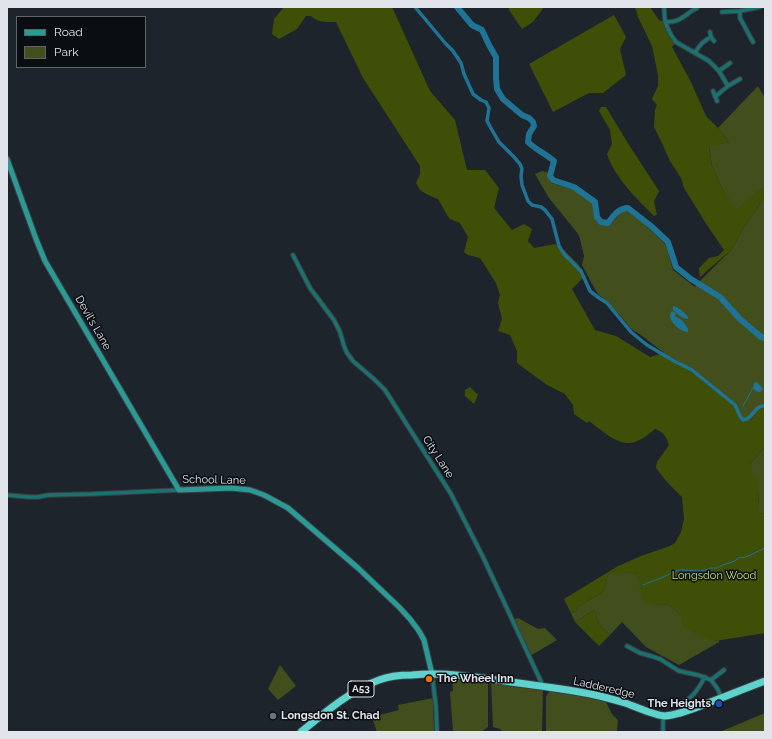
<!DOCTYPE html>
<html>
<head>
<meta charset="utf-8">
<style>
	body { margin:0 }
	#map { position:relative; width:772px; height:739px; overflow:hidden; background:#1e242c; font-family:Raleway,sans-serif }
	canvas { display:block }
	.frame { position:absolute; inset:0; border:8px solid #e1e5eb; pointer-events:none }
	.legend { position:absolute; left:16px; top:16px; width:130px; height:52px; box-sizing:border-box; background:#0a0d11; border:1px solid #606368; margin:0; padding:5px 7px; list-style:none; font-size:12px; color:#e1e5eb }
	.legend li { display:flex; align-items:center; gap:8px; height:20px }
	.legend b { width:20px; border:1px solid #606368 }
</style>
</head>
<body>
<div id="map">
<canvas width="772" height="739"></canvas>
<div class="frame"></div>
<ul class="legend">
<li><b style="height:5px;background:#2c9a94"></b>Road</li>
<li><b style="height:11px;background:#424f1c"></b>Park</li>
</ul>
</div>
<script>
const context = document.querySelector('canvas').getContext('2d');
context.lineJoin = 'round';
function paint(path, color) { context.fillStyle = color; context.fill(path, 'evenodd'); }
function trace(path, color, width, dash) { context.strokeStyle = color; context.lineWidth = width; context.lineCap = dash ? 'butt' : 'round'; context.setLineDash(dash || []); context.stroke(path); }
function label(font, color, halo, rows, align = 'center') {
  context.font = font + ' Raleway,sans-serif'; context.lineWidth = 3; context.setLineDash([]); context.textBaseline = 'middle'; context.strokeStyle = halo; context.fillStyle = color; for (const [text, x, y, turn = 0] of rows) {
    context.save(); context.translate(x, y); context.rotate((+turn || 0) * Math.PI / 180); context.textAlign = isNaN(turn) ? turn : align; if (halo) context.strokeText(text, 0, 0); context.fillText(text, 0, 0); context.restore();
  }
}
const green = new Path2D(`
	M758 86 765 98V186L735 211 721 186 712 166 709 146 729 142 718 128Z
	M542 171 549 173V180L552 183 572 189 593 202 595 218 600 224 608 225 612 223 622 211H627L643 223 659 238 666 245 673 270 695 287 700 281 732 249 744 227 762 201 765 195V408L764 407 757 411 750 421H741L734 406 681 363 664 353 641 335 631 329 618 313 598 294 592 284 582 265 584 256 579 235 549 198 535 174Z
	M765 449V514L757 513 759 496 750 464 762 450Z
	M629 572 636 575 640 574 644 575 637 578 657 605 669 604 681 616 715 641 719 640V642L679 665 646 647 622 622 610 635C602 627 596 623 596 612L594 610 575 622 571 613 576 611 578 607 603 592 608 575 612 573C618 575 623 573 629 572Z
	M518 618 538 629 545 628 557 640 530 656 514 621 515 619Z
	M280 665 296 686 278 700 268 689Z
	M452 678 488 682V727L481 732H453L450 692 453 691Z
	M491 682 543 690 542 732H503L500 729 493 727Z
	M553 691 605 700 612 714 618 720 617 732H546V696L549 692Z
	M433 698 434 732H377L372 717 399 710 398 705Z
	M765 713V732H721L722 731Z`);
const forest = new Path2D(`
	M284 7H392L430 91 455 120 467 170H485L499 188 494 208 512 230 524 224 532 229 528 241 534 248 555 244 565 251 579 265 583 278 572 289 595 330 616 336 650 357 664 353 681 363 735 406 741 421H750L757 411 764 407 765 408V449L762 450 750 464 757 482 759 496 757 513 765 514V633L715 641 702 637 683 627 681 616 669 604 657 605 644 602 637 578 643 575C641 574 639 575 637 575 633 575 631 572 627 572 625 573 623 574 621 574 616 575 612 573 608 575L603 592 578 607 576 611 571 613 564 599 618 566 641 556 670 546 675 543 681 532 684 519 682 497 667 482 656 468 657 462 669 445C666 437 664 432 655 429 648 435 637 444 627 443 615 443 599 428 589 421L587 423 574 414 573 405 565 394 547 385 517 363V351L510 335 498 331 502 319 498 303 500 295 496 283 480 258 468 255 464 252 468 237 460 223 450 219 447 215 438 199 428 195 420 190 416 183 420 174V166L363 78 336 22C327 22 317 23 311 16H306L297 29 279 39 272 34 274 19Z
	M509 7H544L533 22 522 29 509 10Z
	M635 7H650L659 20 665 22 676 42 672 47 691 82 706 116 718 128 729 142 709 147 712 166 721 186 735 210 765 186V195L762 201 744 227 732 249 700 277V281L699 268 709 258 718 256 724 250 705 222 684 188 681 178 670 161 661 141 654 127 655 110 657 105 652 99 658 86V75L652 46 638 17Z
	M614 15 626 37 620 49 626 75 603 93H589L553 112 529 64Z
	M601 107H606L629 145 659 191 654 201 657 215 654 216C637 199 615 178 607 154L612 144 610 130 599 111Z
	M470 387 478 395 474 404 465 396V390Z
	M594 610 596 612C596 623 602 627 610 635L599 646 575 622Z`);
const water = new Path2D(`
	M673 306C679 307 685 313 688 317V319C682 319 677 313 673 310Z
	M672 311 676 313 675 316 678 318 683 321 688 329V332C680 332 665 319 672 311Z
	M757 382 763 389C760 394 756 392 753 388L754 383Z`);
const stream = new Path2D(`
	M743 406 753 388
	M643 585 661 578 676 571 680 570 702 571 711 568H717L723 565 735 561 738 558 746 557 765 548`);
const canal = new Path2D(`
	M415 7 446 44 453 51 461 63 464 74 473 94 481 100 486 102 489 108 487 121 492 130 499 142 514 157 520 164 522 169 521 176 522 185 528 201 532 205 541 207 545 210 552 219 559 246 564 254 581 271 590 291 599 298 607 303 631 332 647 345 674 361 692 370 735 405 740 416 743 420C754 419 754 405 765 406`);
const river = new Path2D(`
	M457 7 472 25 482 30 489 45 496 57V78L497 89 503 99 522 115 529 118 533 122 534 126 529 134 528 142C536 150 546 154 554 161L550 176 553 180 574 187 595 202 597 217 601 222 608 223C614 215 619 208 628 208L651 226 668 242 676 267 691 279 720 297 740 319 761 337 765 338`);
const street = new Path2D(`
	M664 7 665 22 671 35 676 42 709 61 719 71 728 86
	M740 11V18L753 42
	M722 12 740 11 760 7
	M665 22C669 22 674 22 678 20 685 17 690 11 697 8
	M710 32 711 37 714 41
	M695 53C699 45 703 41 711 37
	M719 71 730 63
	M713 91 717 101
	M716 96 728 86 740 79
	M293 255 310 288 334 320 340 332 344 346 347 353 353 361 375 380 385 390 451 494 483 557 543 686
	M7 495 29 497H38L49 495 92 494 179 490
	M627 646 640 653 651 656 660 659 679 671 698 675 711 680 717 688 722 698
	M432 674 436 707 437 732
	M711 680 724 670
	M678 705C693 698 697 691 705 677
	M663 716V732`);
const secondary = new Path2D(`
	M7 159 36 239 45 261 179 490 231 488 250 490 264 495 288 508 358 568 399 607 410 619 419 631 424 640 432 674`);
const highway = new Path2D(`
	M301 732C324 713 351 690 379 680 389 676 401 675 412 675 445 672 478 677 511 682 539 686 568 689 595 695 605 697 615 700 625 703 634 706 656 716 665 716 679 715 695 708 708 703 727 696 746 688 765 681`);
const markers = [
	[429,679,4,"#e8710a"],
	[719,704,4,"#1a4fb4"],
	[273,716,4,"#6b7280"]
];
const shields = [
	[361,689,26]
];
const shieldNames = [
	["A53",361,689]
];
const streetNames = [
	["Devil's Lane",93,323,60],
	["City Lane",438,457,57],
	["School Lane",214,480,1],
	["Ladderedge",604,688,13]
];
const parkNames = [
	["Longsdon Wood",714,576]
];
const poiNames = [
	["The Wheel Inn",437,679],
	["The Heights",711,704,"right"],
	["Longsdon St. Chad",281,716]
];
paint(green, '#424f1c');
paint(forest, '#404f07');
paint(water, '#1f7495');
trace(stream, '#1f7495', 1);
trace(canal, '#1f7495', 3.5);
trace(river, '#1f7495', 6);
trace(street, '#393f47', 5.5);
trace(secondary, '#393f47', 7);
trace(highway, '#393f47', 9);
trace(street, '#19726d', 3.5);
trace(secondary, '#2c9a94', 5);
trace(highway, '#5ed2cc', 7);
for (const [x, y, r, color] of markers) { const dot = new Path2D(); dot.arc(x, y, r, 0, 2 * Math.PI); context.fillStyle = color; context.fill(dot); trace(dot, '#0a0d11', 1.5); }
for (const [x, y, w] of shields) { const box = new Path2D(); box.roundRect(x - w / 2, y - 8, w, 16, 3); context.fillStyle = '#0a0d11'; context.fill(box); trace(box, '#e1e5eb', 1); }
label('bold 10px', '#e1e5eb', null, shieldNames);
label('11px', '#e1e5eb', '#0a0d11', streetNames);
label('11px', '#c4e370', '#0a0d11', parkNames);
label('bold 11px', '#e1e5eb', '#0a0d11', poiNames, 'left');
</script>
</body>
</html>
